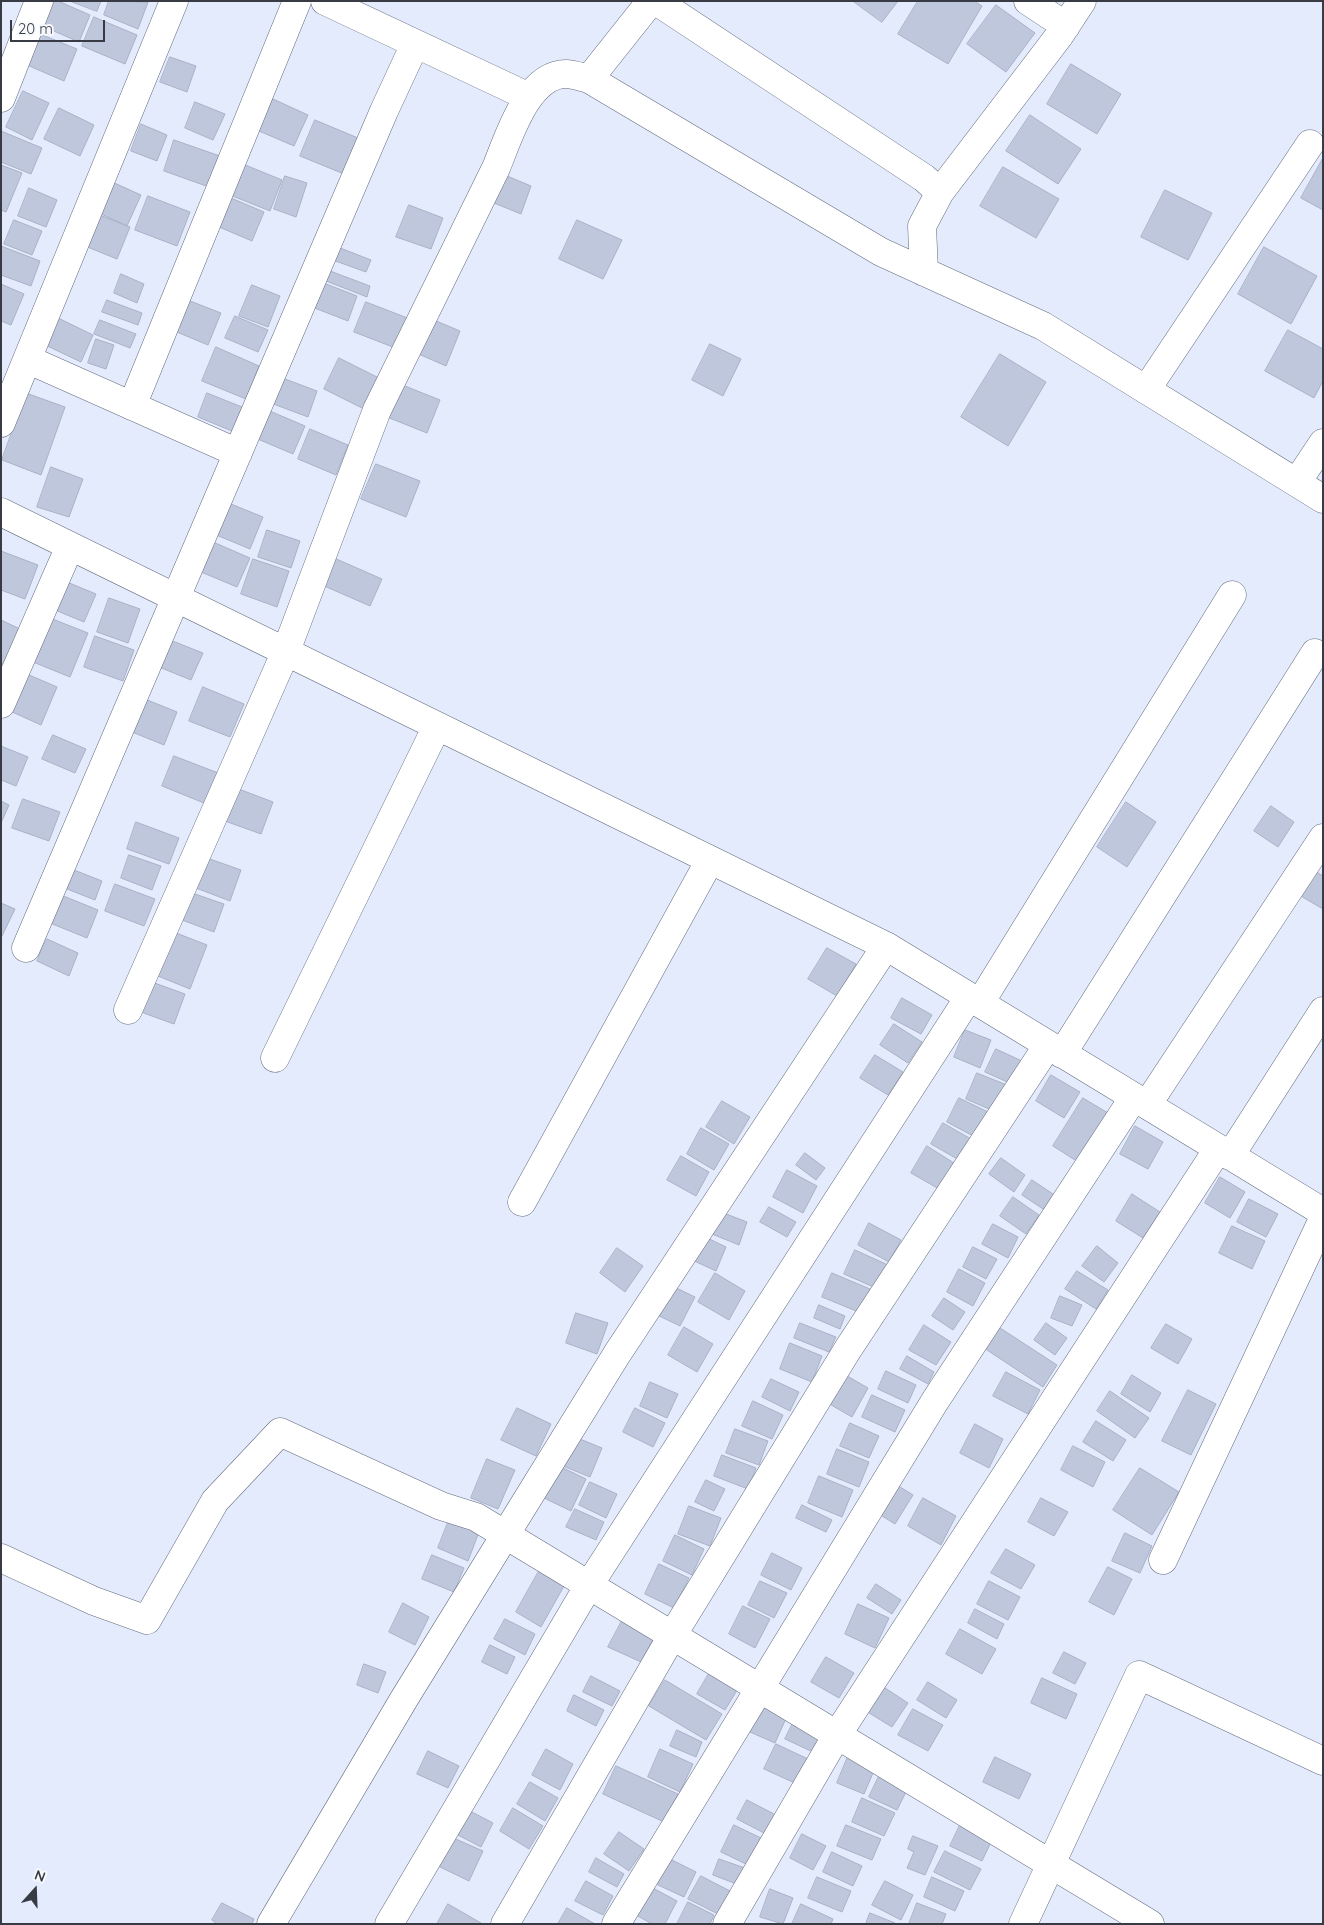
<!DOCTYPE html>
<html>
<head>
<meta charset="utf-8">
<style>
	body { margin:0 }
	#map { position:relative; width:1324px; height:1925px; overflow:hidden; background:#e4ebfd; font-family:Quicksand,sans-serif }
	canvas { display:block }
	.frame { position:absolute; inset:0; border:2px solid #383b44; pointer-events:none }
	.north { position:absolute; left:10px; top:1865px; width:50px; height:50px; -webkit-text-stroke:4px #f7f9fd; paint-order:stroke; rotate:20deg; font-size:14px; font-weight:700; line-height:20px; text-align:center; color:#383b44 }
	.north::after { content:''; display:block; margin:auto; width:18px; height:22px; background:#383b44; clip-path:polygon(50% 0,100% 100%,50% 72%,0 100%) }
	.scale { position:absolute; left:10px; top:20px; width:95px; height:22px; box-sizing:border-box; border:2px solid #383b44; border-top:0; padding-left:6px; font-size:15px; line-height:18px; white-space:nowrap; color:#383b44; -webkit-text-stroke:4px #f7f9fd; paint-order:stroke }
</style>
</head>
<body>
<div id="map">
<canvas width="1324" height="1925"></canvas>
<div class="frame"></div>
<div class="north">N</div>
<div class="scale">20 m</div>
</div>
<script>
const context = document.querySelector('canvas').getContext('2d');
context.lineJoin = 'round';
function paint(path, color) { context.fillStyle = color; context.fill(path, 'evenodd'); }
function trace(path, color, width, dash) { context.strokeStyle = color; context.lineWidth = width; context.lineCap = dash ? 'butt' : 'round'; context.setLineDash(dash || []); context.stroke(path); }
const building = new Path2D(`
	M50 1H58L90 15 79 42 40 25Z
	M70 1H101L97 11Z
	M109 1 148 2 138 29 104 15Z
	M853 1H898L882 22Z
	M918 1H974L982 6 948 64 898 34Z
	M996 5 1035 33 1006 72 967 44Z
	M94 17 137 35 125 64 82 46Z
	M40 34 77 49 64 81 27 65Z
	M170 57 196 66 187 92 160 82Z
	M1071 64 1121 94 1097 134 1047 104Z
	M23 91 49 103 32 140 6 127Z
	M273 99 308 115 294 146 259 131Z
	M195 102 225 114 213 140 185 128Z
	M59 108 94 125 80 156 44 139Z
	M1030 115 1081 149 1058 184 1006 151Z
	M315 120 358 138 344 174 300 156Z
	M141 124 167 135 157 161 131 151Z
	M1 131 42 148 31 174 1 162Z
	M174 140 220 156 209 187 164 171Z
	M1323 158V210L1301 198Z
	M238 162 282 180 270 211 225 193Z
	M1 165 22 173 6 212 1 210Z
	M1003 167 1059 199 1036 238 980 206Z
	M500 173 531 186 521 214 489 201Z
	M285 176 307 183 296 217 274 209Z
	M110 181 141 195 127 226 97 212Z
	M29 188 57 200 46 227 18 216Z
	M1165 190 1212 213 1188 260 1141 237Z
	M148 196 190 212 177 246 135 230Z
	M231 198 264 212 252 241 219 227Z
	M409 205 443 218 431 249 396 237Z
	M97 214 130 227 117 259 85 246Z
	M14 220 42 231 32 255 4 244Z
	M577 220 622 240 603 279 559 259Z
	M1 246 40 261 31 286 1 275Z
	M335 246 371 260 366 272 330 259Z
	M1264 247 1317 276 1291 324 1238 294Z
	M330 271 370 286 367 297 326 281Z
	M121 274 144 284 137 303 114 293Z
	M321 282 357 296 348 321 312 307Z
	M1 284 24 294 11 325 1 321Z
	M252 285 280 296 268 327 239 316Z
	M185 299 221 313 208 345 172 330Z
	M107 300 142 313 138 325 102 312Z
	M366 302 410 319 398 349 354 332Z
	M54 316 93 335 81 362 41 343Z
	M235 316 268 330 258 352 225 338Z
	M429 318 460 331 446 366 414 352Z
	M100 320 136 334 130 348 94 334Z
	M1288 330 1323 349V381L1314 398 1265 371Z
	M96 339 114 345 106 369 88 363Z
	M710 344 741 359 723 396 692 380Z
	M216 347 259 366 246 399 202 381Z
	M1000 354 1046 382 1008 446 961 417Z
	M339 358 383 380 368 411 324 389Z
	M277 376 317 391 308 417 268 402Z
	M400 384 440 400 427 433 387 417Z
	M26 393 65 407 41 475 2 460Z
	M207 393 242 407 232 431 198 417Z
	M265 409 305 426 293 454 253 437Z
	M310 429 348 445 336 475 298 459Z
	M376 464 420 481 406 517 361 499Z
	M51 467 83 479 69 517 37 507Z
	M226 502 263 517 250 549 214 534Z
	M267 530 300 541 291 568 258 557Z
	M213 542 250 558 237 587 201 572Z
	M1 551 38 565 25 599 1 590Z
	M334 558 382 579 370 606 322 585Z
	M253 559 289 571 277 607 241 594Z
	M67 582 96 594 84 622 55 610Z
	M109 598 140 609 128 643 97 632Z
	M50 618 88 633 70 677 33 662Z
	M1 620 20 629 4 664 1 663Z
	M95 636 134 650 123 681 84 667Z
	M170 640 203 653 191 680 159 667Z
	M27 674 57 687 41 725 10 711Z
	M203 687 244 704 230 737 189 721Z
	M140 697 177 712 164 745 127 730Z
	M53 735 86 749 75 773 42 759Z
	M1 746 28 757 16 786 1 780Z
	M174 756 221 774 209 805 162 786Z
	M236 788 273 802 261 834 225 821Z
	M23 799 60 812 49 841 12 828Z
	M1 801 9 805 1 823Z
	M1126 802 1156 822 1127 867 1097 847Z
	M1271 806 1294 822 1278 847 1254 831Z
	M136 822 179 838 169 864 127 849Z
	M129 855 161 866 152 890 121 878Z
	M207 858 241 870 230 901 196 888Z
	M1309 867 1323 876V909L1294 892Z
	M74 870 102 881 95 900 67 889Z
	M115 884 155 899 144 926 105 911Z
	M192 893 224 904 214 932 182 920Z
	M61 895 98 910 87 938 50 923Z
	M1 903 15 909 1 938Z
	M171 931 207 945 190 989 153 974Z
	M47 939 78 953 69 976 37 961Z
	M827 948 856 964 837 996 808 979Z
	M149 981 185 994 174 1024 138 1011Z
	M902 998 932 1015 921 1034 891 1018Z
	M894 1024 922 1042 908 1063 880 1045Z
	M965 1030 991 1040 980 1068 954 1057Z
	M996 1049 1024 1062 1014 1085 985 1072Z
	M875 1055 903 1072 888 1095 860 1078Z
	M977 1073 1007 1085 996 1112 966 1099Z
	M1051 1075 1080 1092 1064 1118 1036 1101Z
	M959 1098 988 1112 975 1137 947 1122Z
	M1083 1098 1108 1113 1078 1162 1053 1146Z
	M722 1101 750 1117 734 1144 706 1127Z
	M943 1123 971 1139 959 1160 931 1144Z
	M1135 1126 1163 1142 1148 1169 1120 1154Z
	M701 1128 729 1144 714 1170 687 1154Z
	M927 1146 954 1163 939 1189 911 1173Z
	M805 1153 825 1168 816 1180 796 1165Z
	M681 1156 709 1172 696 1196 667 1180Z
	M1001 1158 1025 1175 1014 1192 989 1174Z
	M787 1170 817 1186 803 1213 773 1197Z
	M1220 1177 1245 1192 1230 1218 1205 1203Z
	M1032 1180 1059 1198 1049 1213 1022 1195Z
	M1132 1194 1160 1212 1143 1238 1116 1221Z
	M1013 1197 1039 1215 1026 1234 1000 1216Z
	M1249 1199 1278 1214 1266 1237 1237 1222Z
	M769 1207 796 1222 787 1237 760 1222Z
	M721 1212 747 1222 739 1245 712 1234Z
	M869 1223 901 1240 889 1262 858 1245Z
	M993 1224 1018 1237 1008 1258 982 1244Z
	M1232 1226 1265 1241 1252 1269 1219 1253Z
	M701 1235 726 1247 716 1271 690 1259Z
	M1097 1246 1118 1263 1104 1282 1082 1266Z
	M973 1247 997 1259 986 1279 963 1267Z
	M617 1248 643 1266 625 1292 600 1273Z
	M855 1250 888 1265 878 1289 844 1274Z
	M959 1269 985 1283 973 1306 947 1292Z
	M1077 1271 1108 1290 1096 1309 1065 1289Z
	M715 1273 745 1291 729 1320 698 1302Z
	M832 1273 870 1289 861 1313 822 1297Z
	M666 1283 695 1297 680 1326 651 1312Z
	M1060 1296 1082 1305 1072 1326 1051 1318Z
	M944 1298 965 1312 953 1330 932 1316Z
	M819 1305 845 1316 840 1329 814 1318Z
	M576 1313 608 1323 597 1354 566 1343Z
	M800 1323 836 1337 829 1352 794 1338Z
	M1046 1323 1067 1338 1055 1355 1034 1340Z
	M1166 1324 1192 1339 1178 1364 1151 1348Z
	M924 1325 951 1342 936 1365 909 1350Z
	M997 1326 1057 1365 1043 1387 984 1348Z
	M684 1327 713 1344 697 1372 668 1355Z
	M790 1343 822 1356 812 1382 780 1369Z
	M907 1356 934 1372 928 1384 900 1369Z
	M886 1371 916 1385 908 1403 878 1389Z
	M1006 1372 1040 1390 1028 1414 993 1396Z
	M842 1373 868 1388 852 1417 826 1402Z
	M1132 1375 1161 1393 1150 1412 1121 1394Z
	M771 1379 799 1392 790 1411 762 1397Z
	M650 1382 678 1394 667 1418 640 1406Z
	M1188 1390 1216 1404 1191 1455 1162 1441Z
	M1110 1391 1149 1418 1135 1438 1097 1411Z
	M872 1395 905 1410 895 1432 862 1417Z
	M753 1401 783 1415 772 1439 742 1426Z
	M517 1408 551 1424 536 1456 501 1440Z
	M635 1408 665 1423 653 1447 623 1432Z
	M1096 1421 1126 1440 1113 1461 1083 1442Z
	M850 1423 879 1436 869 1458 840 1446Z
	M975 1424 1003 1439 989 1468 960 1453Z
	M735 1429 768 1441 759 1465 726 1453Z
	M570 1435 602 1448 590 1477 558 1464Z
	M1073 1446 1105 1462 1093 1487 1061 1470Z
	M837 1449 869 1462 859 1487 827 1474Z
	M722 1455 756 1468 748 1489 714 1476Z
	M487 1459 515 1470 498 1509 471 1498Z
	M557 1465 586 1479 571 1511 542 1497Z
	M1140 1468 1179 1492 1152 1535 1113 1510Z
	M819 1476 853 1490 842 1517 808 1503Z
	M706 1480 725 1489 714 1511 695 1502Z
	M590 1482 617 1494 606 1518 579 1505Z
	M892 1482 913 1495 895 1524 874 1511Z
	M923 1498 956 1516 941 1545 908 1526Z
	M1041 1498 1068 1512 1054 1536 1028 1522Z
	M802 1505 832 1520 826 1532 796 1518Z
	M689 1506 721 1518 710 1546 678 1534Z
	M575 1509 604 1522 596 1540 566 1527Z
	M449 1520 479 1532 468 1561 438 1548Z
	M1125 1533 1152 1546 1140 1573 1112 1561Z
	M675 1535 704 1549 692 1575 663 1561Z
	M1006 1549 1035 1565 1021 1589 991 1573Z
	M772 1553 802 1568 791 1590 761 1575Z
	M432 1555 464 1568 454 1592 422 1579Z
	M659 1564 689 1578 674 1608 645 1594Z
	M1108 1567 1132 1579 1114 1615 1089 1602Z
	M539 1571 564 1586 541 1627 516 1612Z
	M760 1581 787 1593 774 1618 748 1605Z
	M989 1581 1020 1597 1008 1620 977 1604Z
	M876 1584 901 1600 892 1614 867 1598Z
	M403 1603 429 1617 415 1645 389 1632Z
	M858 1604 889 1618 875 1648 845 1634Z
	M743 1606 770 1619 755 1648 729 1634Z
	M975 1609 1004 1624 997 1639 968 1623Z
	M624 1617 656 1633 641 1662 608 1647Z
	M505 1619 535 1634 525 1655 494 1639Z
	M960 1629 996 1649 982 1674 946 1654Z
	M490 1645 515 1657 507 1674 482 1662Z
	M1064 1652 1086 1663 1075 1684 1053 1673Z
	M826 1657 854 1673 839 1698 811 1682Z
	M364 1664 386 1672 378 1693 357 1685Z
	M711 1670 739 1687 725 1710 697 1694Z
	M591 1676 620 1691 612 1706 583 1692Z
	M1042 1678 1077 1694 1066 1719 1031 1703Z
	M665 1680 722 1714 706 1740 649 1706Z
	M928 1682 957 1700 946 1718 917 1700Z
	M882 1686 908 1703 892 1727 866 1711Z
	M574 1695 604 1710 596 1726 567 1711Z
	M763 1703 788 1714 775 1743 750 1732Z
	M913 1709 943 1725 928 1751 898 1735Z
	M796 1717 823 1731 813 1752 785 1739Z
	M677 1730 702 1742 696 1757 670 1746Z
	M776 1744 808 1759 797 1784 764 1769Z
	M546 1749 573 1764 560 1790 532 1775Z
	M660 1749 693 1764 680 1792 648 1777Z
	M428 1751 459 1766 448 1788 417 1774Z
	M849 1754 876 1766 864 1794 837 1783Z
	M995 1757 1031 1774 1019 1799 983 1782Z
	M616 1766 678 1794 664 1822 603 1794Z
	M881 1772 909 1786 897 1810 869 1797Z
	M530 1782 558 1798 545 1821 517 1804Z
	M862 1798 895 1813 884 1836 852 1822Z
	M747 1800 776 1815 766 1834 737 1819Z
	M513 1808 543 1826 529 1849 500 1831Z
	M468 1810 493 1823 481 1847 456 1834Z
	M961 1823 993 1838 982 1861 950 1846Z
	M734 1825 761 1838 748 1865 721 1852Z
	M846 1825 881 1839 872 1860 837 1846Z
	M619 1832 644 1849 629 1871 604 1854Z
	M802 1834 826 1846 813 1870 790 1858Z
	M449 1836 483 1851 469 1881 436 1865Z
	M913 1836 938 1846 925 1875 907 1868 914 1852 908 1849Z
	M945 1851 981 1869 970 1890 934 1872Z
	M832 1852 862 1866 853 1886 823 1872Z
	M596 1858 624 1874 617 1887 589 1872Z
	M670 1859 696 1872 684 1897 658 1885Z
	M719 1859 745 1868 739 1885 713 1875Z
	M701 1876 730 1891 718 1914 688 1899Z
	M817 1877 851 1891 842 1912 808 1898Z
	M932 1877 964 1891 955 1911 924 1897Z
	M586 1881 613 1896 603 1915 575 1901Z
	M885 1881 913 1895 901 1920 872 1905Z
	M651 1887 677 1901 665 1924H652L636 1915Z
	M770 1889 793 1898 783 1924 760 1917Z
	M688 1902 714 1915 710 1924H677Z
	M222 1903 254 1919 252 1924H217L212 1920Z
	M917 1903 946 1914 942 1924H909Z
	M448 1904 481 1923V1924H437Z
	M801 1904 833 1919 831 1924H792Z
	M567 1908 595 1924H558Z
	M870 1913 895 1923V1924H866Z`);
const street = new Path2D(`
	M325 1 529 97
	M656 1 924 178 940 192 922 226 924 272
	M1028 1 1066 26
	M589 79 651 1
	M1 98 39 1
	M940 192 1059 36 1082 1
	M29 360 238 453
	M1146 390 1310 144
	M132 406 297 1
	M1 423 174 1
	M1297 482 1323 443
	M1 512 886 946 1323 1212
	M1 704 70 546
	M26 948 384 111 415 44
	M980 1003 1232 595
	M128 1010 286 651 377 410 496 168C508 139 527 74 566 74 573 74 581 77 589 79L881 252 1043 326 1323 499
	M1062 1054 1315 653
	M275 1058 437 726
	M1147 1105 1323 838
	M1230 1156 1323 1011
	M522 1202 710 860
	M1 1558 94 1601 147 1620 215 1501 280 1432 441 1506 476 1517 1150 1924
	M1163 1560 1323 1219
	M271 1924 404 1699 617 1354 886 946
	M389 1924 589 1585 969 997
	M505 1924 672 1636 848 1349 1048 1045
	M616 1924 935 1401 1134 1097
	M727 1924 837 1735 1218 1149
	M1023 1924 1139 1675 1323 1761`);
paint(building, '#bfc7dc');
trace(building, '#a9b1c6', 1);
trace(street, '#636b7e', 29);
trace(street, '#fff', 28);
</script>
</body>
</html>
